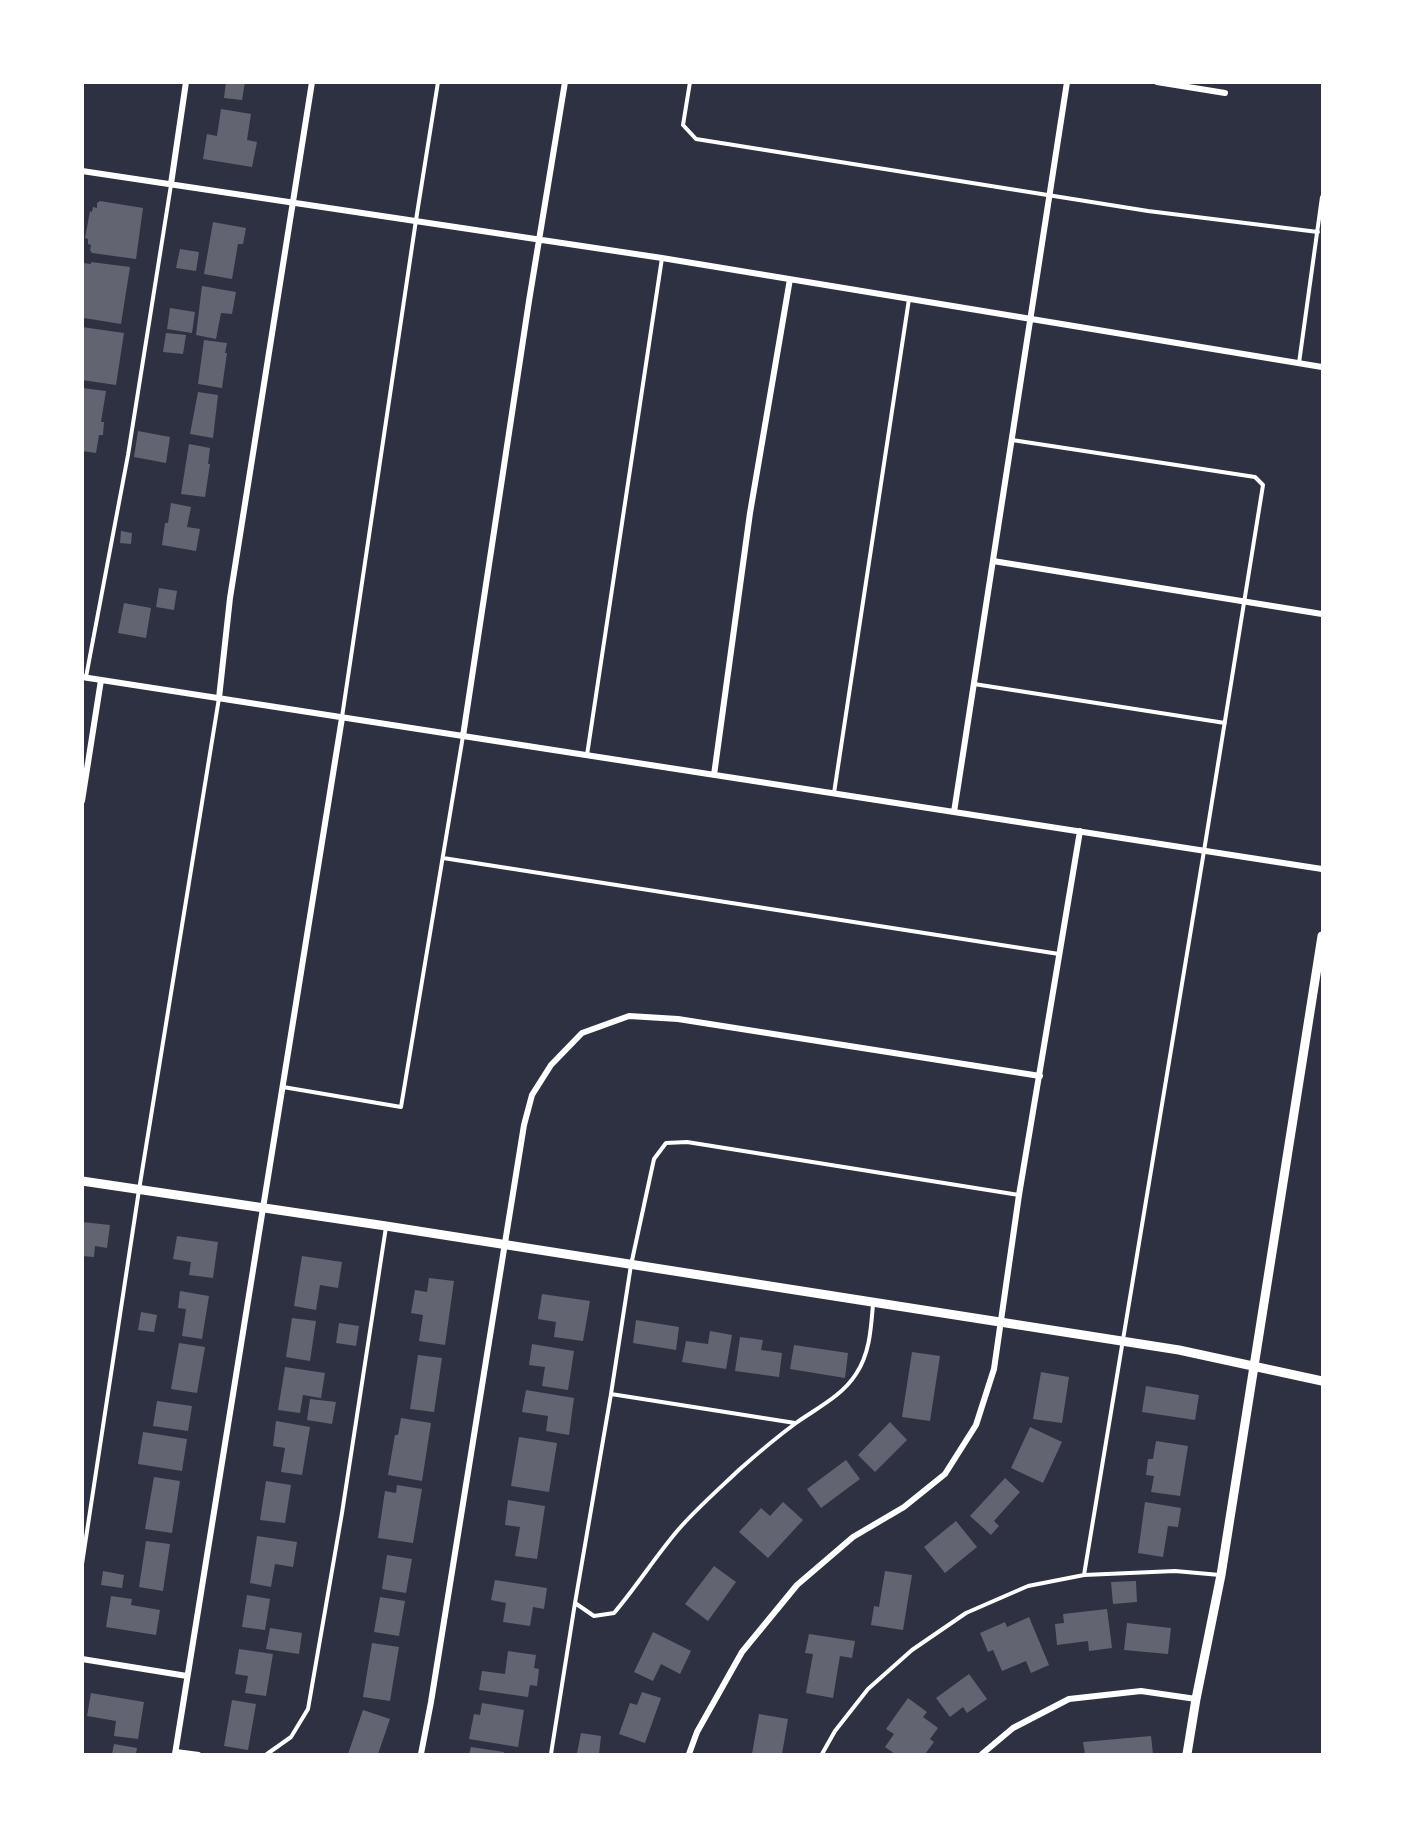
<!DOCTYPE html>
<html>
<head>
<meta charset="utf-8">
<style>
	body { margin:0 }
	#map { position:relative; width:1405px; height:1837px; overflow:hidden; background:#2d3142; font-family:Ubuntu,sans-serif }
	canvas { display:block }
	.frame { position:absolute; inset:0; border:84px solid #fff; pointer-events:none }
</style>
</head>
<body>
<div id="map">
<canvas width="1405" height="1837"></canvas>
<div class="frame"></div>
</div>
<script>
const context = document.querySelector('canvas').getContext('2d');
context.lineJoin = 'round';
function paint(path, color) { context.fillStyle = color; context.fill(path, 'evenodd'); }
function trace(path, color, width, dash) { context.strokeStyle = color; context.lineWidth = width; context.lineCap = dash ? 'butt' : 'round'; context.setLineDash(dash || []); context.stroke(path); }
const building = new Path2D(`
	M226 82H245L242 100 224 98Z
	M221 109 251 114 247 140 257 142 252 167 203 159 207 134 217 136Z
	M100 201 143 208 136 259 92 253 90 250 91 245 88 244V239L85 238 90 211 92 212 93 207 97 208V203Z
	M213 222 246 228 243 244H238L232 279 204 274Z
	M180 249 199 252 196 271 176 268Z
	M91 262 130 267 121 324 84 318 82 316V272L84 263 91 264Z
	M202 286 236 292 232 314 221 313 216 339 196 335Z
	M170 308 195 312 192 333 167 329Z
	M82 327 124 333 116 385 82 380Z
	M166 333 186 335 183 354 163 352Z
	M204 340 227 343 225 353H227L222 388 198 384Z
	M82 388 106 391 101 422H104L103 435H99L96 453 82 451Z
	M198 392 218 395 213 438 190 434Z
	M138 431 170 437 166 463 134 457Z
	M189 444 210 448 208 464H210L205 497 181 494Z
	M171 503 191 507 187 527 200 529 196 551 162 545 165 523H168Z
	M121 531 132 533 131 544 120 543Z
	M159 588 177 591 174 610 156 607Z
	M124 603 151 608 146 638 118 633Z
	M82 1222 110 1225 107 1248 95 1246 94 1257 82 1256Z
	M177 1236 218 1242 213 1278 189 1275 191 1262 173 1259Z
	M302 1256 342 1262 338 1288 320 1285 316 1310 294 1306Z
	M429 1278 454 1281 445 1345 419 1341 423 1315 411 1313 415 1290 427 1292Z
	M180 1291 209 1296 202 1339 182 1336 186 1309 178 1308Z
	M542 1294 590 1301 583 1341 554 1337 556 1322 538 1319Z
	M141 1312 157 1315 154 1332 138 1330Z
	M292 1318 316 1321 310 1361 286 1357Z
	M636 1320 679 1327 676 1350 633 1343Z
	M339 1323 359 1326 356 1346 336 1343Z
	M710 1331 732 1335 726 1369 682 1362 686 1341 708 1344Z
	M740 1337 763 1340 761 1350 782 1353 779 1377 735 1371Z
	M179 1343 205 1347 197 1393 171 1389Z
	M532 1344 574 1351 568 1390 542 1386 545 1367 529 1365Z
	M794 1345 848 1353 845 1378 790 1369Z
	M912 1352 940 1356 930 1421 902 1417Z
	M418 1355 442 1358 434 1412 410 1409Z
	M285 1367 325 1373 321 1398 303 1395 300 1413 278 1410Z
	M1041 1372 1069 1377 1062 1423 1033 1419Z
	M1146 1386 1199 1395 1195 1420 1142 1412Z
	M526 1390 574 1398 569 1435 546 1431 548 1416 522 1412Z
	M310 1399 336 1402 332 1424 307 1420Z
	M157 1401 192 1406 188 1431 153 1426Z
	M401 1418 431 1423 422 1481 388 1475 395 1435H398Z
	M276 1421 310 1427 302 1475 281 1472 285 1448 273 1446Z
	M890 1422 907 1440 875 1472 858 1455Z
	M1030 1427 1062 1442 1043 1483 1011 1468Z
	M143 1432 187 1439 182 1471 138 1464Z
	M519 1437 557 1443 549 1492 511 1486Z
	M1156 1441 1188 1446 1180 1496 1151 1492 1154 1476 1146 1475 1148 1459H1153Z
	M846 1460 860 1479 821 1508 807 1489Z
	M154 1477 180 1481 172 1533 145 1529Z
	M1005 1478 1020 1492 994 1521 999 1526 991 1535 970 1516Z
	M266 1481 291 1485 285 1523 260 1520Z
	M397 1485 422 1489 413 1543 378 1538 385 1491 396 1493Z
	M508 1500 545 1506 537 1559 515 1556 520 1527 505 1525Z
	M783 1502 803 1520 768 1558 739 1532 761 1508 770 1516Z
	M1145 1502 1181 1508 1178 1527 1168 1526 1163 1557 1138 1553Z
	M956 1521 977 1547 945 1573 924 1547Z
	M257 1536 297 1542 293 1567 275 1564 271 1587 250 1583Z
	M146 1541 170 1544 163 1591 139 1587Z
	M387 1555 412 1559 406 1593 382 1589Z
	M714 1566 736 1582 708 1621 685 1604Z
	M103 1571 124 1575 122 1588 101 1585Z
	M885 1571 912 1575 903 1630 871 1625 874 1606 879 1607Z
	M495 1580 547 1588 544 1609 533 1607 530 1626 503 1622 506 1603 491 1600Z
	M1136 1581 1137 1602 1113 1604 1111 1582Z
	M247 1595 270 1599 265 1630 242 1627Z
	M111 1596 132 1599 131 1605 160 1610 156 1635 106 1627Z
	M380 1597 405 1601 399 1636 374 1632Z
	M1107 1609 1112 1648 1089 1651 1088 1641 1057 1645 1055 1624 1064 1623 1063 1614Z
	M1029 1617 1049 1665 1031 1673 1026 1661 1002 1671 993 1650 988 1652 980 1633 1005 1622 1007 1627Z
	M1127 1623 1171 1628 1168 1654 1124 1650Z
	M270 1628 302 1633 299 1654 266 1649Z
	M653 1632 691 1651 680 1674 661 1664 653 1681 634 1672Z
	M809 1634 855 1641 852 1658 840 1656 833 1698 806 1693 813 1654 805 1653Z
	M372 1643 399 1647 390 1701 363 1697Z
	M239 1649 273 1654 266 1696 245 1693 248 1676 235 1674Z
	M508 1651 536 1655 534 1668 539 1669 537 1686 530 1685 528 1697 479 1690 482 1671 505 1674Z
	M969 1674 987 1699 967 1713 963 1707 950 1717 936 1698Z
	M642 1692 661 1698 645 1743 619 1734 630 1703 637 1705Z
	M91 1693 144 1702 138 1739 114 1736 116 1721 87 1716Z
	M908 1698 927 1712 923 1717 938 1728 930 1739 934 1742 925 1754H895L885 1747 894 1734 886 1729Z
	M232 1700 256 1704 248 1750 224 1746Z
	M482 1703 524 1710 518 1747 469 1739 474 1714 480 1715Z
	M363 1710 390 1719 378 1754H348Z
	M759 1714 788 1719 782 1754H752Z
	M581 1733 601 1736 599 1754 577 1753Z
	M1151 1736 1153 1754H1085L1083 1742Z
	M114 1744 137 1748 136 1754H112Z
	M471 1747 504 1752 503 1754H469Z`);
const service = new Path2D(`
	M690 82 683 125 696 139 1148 211 1318 232
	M1299 363 1322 197
	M1012 440 1255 477 1263 485 1204 851 1084 1575
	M86 677 128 455 171 185
	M974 684 1225 723
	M342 717 416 220 438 82
	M587 755 662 258
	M834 793 909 299
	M443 858 1059 954
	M283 1087 401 1107 463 736
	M611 1394 795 1423
	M82 1564 139 1190 219 698
	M575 1603 594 1616 614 1613C637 1586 655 1557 678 1530 697 1508 719 1489 740 1469 758 1453 777 1437 796 1423 817 1408 842 1396 856 1374 870 1353 871 1328 873 1304
	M176 1751 199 1754
	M267 1754 291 1737 308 1709 342 1513 386 1227
	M551 1754 575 1603 611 1394 631 1265 654 1159 666 1143 687 1142 1019 1195
	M822 1754 835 1731 868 1689 912 1650 966 1613 1028 1586 1084 1575 1175 1571 1220 1575`);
const minor = new Path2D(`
	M1157 82 1225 93
	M82 171 662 258 1322 367
	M171 184 186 82
	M993 561 1322 614
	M82 677 1322 869
	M219 698 230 598 312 82
	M463 736 529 301 565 82
	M714 775 750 513 790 279
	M82 801 101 680
	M954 812 1067 82
	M82 1659 187 1676
	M175 1754 342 718
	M421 1754 431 1702 524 1125 532 1095 551 1065 582 1033 629 1016 678 1019 1040 1076
	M689 1754 697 1732 742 1652 797 1585 853 1537 904 1507 945 1474 976 1425 994 1369 1019 1195 1080 831
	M982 1754 1013 1728 1069 1699 1141 1691 1196 1699`);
const tertiary = new Path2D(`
	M82 1181 386 1226 1179 1350 1322 1381
	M1187 1754 1196 1699 1221 1575 1322 936`);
paint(building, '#626471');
trace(service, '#fff', 4);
trace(minor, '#fff', 6);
trace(tertiary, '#fff', 9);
</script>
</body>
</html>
